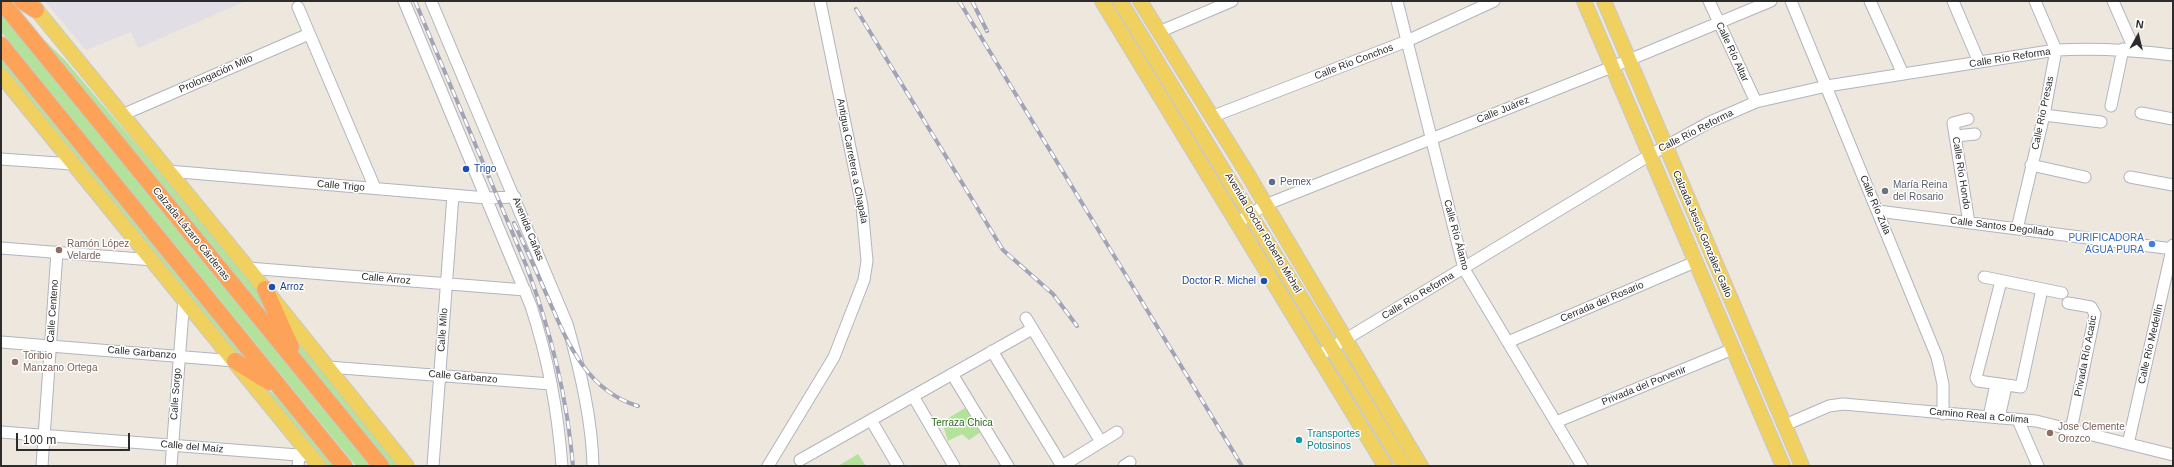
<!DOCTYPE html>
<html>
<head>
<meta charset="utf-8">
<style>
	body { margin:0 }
	#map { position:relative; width:2174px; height:467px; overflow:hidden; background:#ede7de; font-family:Helvetica,sans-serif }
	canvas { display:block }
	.frame { position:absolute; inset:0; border:2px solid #2c2c2c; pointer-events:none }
	.north { position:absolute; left:2118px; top:16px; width:40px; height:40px; -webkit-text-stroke:3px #fff; paint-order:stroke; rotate:8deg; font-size:11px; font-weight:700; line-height:16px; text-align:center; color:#2c2c2c }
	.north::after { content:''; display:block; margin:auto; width:14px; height:18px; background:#2c2c2c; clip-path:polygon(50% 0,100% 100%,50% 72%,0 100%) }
	.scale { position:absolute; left:16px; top:433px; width:114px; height:18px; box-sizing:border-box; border:2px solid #2c2c2c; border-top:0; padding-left:5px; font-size:12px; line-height:14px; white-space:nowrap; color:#2c2c2c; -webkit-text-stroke:3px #fff; paint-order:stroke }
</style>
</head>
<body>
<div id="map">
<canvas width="2174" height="467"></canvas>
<div class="frame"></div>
<div class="north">N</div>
<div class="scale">100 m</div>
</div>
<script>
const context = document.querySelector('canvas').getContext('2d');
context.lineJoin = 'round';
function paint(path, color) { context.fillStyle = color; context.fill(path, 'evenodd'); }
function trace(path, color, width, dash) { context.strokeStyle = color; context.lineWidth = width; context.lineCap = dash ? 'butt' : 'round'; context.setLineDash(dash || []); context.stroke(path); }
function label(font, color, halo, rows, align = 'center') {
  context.font = font + ' Helvetica,sans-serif'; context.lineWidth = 3; context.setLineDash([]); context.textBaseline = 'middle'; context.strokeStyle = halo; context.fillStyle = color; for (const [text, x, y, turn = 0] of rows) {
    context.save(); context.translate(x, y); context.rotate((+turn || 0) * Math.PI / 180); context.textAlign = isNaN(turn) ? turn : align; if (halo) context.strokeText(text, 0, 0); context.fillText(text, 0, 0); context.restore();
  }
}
const industrial = new Path2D(`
	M45 1H246L138 48 131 32 86 50Z`);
const green = new Path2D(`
	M1 6 376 466H356L1 32Z
	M16 13 65 60 260 291 289 346Z
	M1 53 260 371 232 351 1 69Z
	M288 324 401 466H389L303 362Z
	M258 384 281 398 338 466H325Z
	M965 408 981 432 969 440 962 434 948 441 942 422Z
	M858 454 866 466H838Z`);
const minor = new Path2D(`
	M404 1 531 306C548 358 558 412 562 466
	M431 1 567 324C580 369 592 418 593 466
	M1397 1 1464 269 1582 466
	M1709 1 1756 102
	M1791 1 1937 357 1943 384V414
	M1870 1 1903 74
	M1953 1 1979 62
	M2113 1 2135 51
	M298 7 375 188
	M1159 32 1232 1
	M2111 106 2123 49
	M2141 113 2173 119
	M122 115 309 34
	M2044 115 2101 122
	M1211 117 1407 41 1494 1
	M1968 119 1953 123 1969 223
	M1956 136 1975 134
	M1 159 72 164
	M2031 165 2085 177
	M168 171 487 198 515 197
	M2130 177 2173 185
	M1878 211 2173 249
	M1237 223 1265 205 1612 67 1771 1
	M2017 229 2044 115 2056 50 2035 1
	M1 248 153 260
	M248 268 525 290
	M1984 277 2062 293
	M2001 281 1976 378 1978 381 2021 387 2042 289
	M2068 303 2091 307 2095 314 2071 430
	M1026 318 1101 442
	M1 342 235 361
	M1508 342 1695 262
	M992 351 1062 466
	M1318 356 1650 155 1710 122 1756 102 1827 86 2056 50C2096 48 2133 50 2173 55
	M328 367 551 384
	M952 374 1008 466
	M913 396 954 466
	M1989 417 1996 384
	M1999 418 2006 386
	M871 420 898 466
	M2018 420 2038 466
	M1556 422 1733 349
	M1785 425 1829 406 1843 404 2036 421 2173 455
	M1 432 311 456
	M2128 444 2173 245
	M800 460 1032 329
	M42 466 57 252
	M171 466 184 298
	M298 466 299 455
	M433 466 453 195
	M768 466 834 357 864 280 867 261 862 206 820 1
	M1062 466 1117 432
	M1124 466 1130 462`);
const major = new Path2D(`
	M1102 1 1385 466
	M1120 1 1404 466
	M1140 1 1247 173 1421 466
	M1584 1 1783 466
	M1604 1 1802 466
	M30 2 248 268 407 466
	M1 75 319 466`);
const highway = new Path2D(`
	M1 1 381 466
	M22 1 36 10
	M1 45 344 466
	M265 289 291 347
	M235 361 269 382`);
const rail = new Path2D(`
	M415 1 526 265C551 331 567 396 573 466
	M959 1 1242 466
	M972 1 987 31
	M856 9 1003 250 1053 294 1077 326
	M514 223C526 248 537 273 548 298 567 342 587 391 638 406`);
const markers = [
	[466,169,4,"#1a4fb4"],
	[1272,182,4,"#5c6f8a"],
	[1885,191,4,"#6b7280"],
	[2152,244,4,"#3f7fe0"],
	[59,250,4,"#8d6e63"],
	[1264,281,4,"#1a4fb4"],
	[272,287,4,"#1a4fb4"],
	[15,362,4,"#8d6e63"],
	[2050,433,4,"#8d6e63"],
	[1299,440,4,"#0f9aa8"]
];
const streetNames = [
	["Calle Río Altar",1732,52,65],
	["Calle Río Reforma",2010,58,-9],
	["Calle Río Conchos",1354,62,-21],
	["Prolongación Milo",216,74,-24],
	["Calle Juárez",1503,110,-22],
	["Calle Río Presas",2043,113,-78],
	["Calle Río Reforma",1696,131,-27],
	["Antigua Carretera a Chapala",852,161,79],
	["Calle Río Hondo",1961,173,81],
	["Calle Trigo",341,186,5],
	["Calle Río Zula",1875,205,67],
	["Calle Santos Degollado",2002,227,7],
	["Avenida Cañas",528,229,68],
	["Avenida Doctor Roberto Michel",1263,233,59],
	["Calzada Lázaro Cárdenas",191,234,51],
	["Calzada Jesús González Gallo",1702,234,67],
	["Calle Río Álamo",1456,235,75],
	["Calle Arroz",386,279,5],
	["Calle Río Reforma",1418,296,-31],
	["Cerrada del Rosario",1602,302,-23],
	["Calle Centeno",53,311,-86],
	["Calle Milo",443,330,-86],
	["Calle Río Medellín",2151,344,-77],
	["Calle Garbanzo",142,353,5],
	["Privada Río Acatic",2086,356,-79],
	["Calle Garbanzo",463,377,5],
	["Privada del Porvenir",1644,386,-22],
	["Calle Sorgo",176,394,-86],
	["Camino Real a Colima",1979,416,5],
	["Calle del Maíz",192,447,5]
];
const transitNames = [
	["Trigo",474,169],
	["Doctor R. Michel",1256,281,"right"],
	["Arroz",280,287]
];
const serviceNames = [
	["Pemex",1280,182]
];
const worshipNames = [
	["María Reina",1893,185],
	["del Rosario",1893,197]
];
const shopNames = [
	["PURIFICADORA",2144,238],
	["AGUA PURA",2144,250]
];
const educationNames = [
	["Ramón López",67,244],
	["Velarde",67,256],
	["Toribio",23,356],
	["Manzano Ortega",23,368],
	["Jose Clemente",2058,427],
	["Orozco",2058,439]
];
const parkNames = [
	["Terraza Chica",962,423]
];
const cultureNames = [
	["Transportes",1307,434],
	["Potosinos",1307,446]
];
paint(industrial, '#e1dee6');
paint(green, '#b3e39b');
trace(minor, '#b2b4bf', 13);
trace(major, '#c8c8c8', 16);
trace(highway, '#c8c8c8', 18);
trace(minor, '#fff', 11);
trace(major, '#f0d160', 14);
trace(highway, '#fda359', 16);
trace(rail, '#a1a3b6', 4);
trace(rail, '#fff', 2.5, [8]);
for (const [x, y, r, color] of markers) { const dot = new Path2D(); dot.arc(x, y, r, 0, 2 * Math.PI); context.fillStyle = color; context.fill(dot); trace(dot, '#fff', 1.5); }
label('10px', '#2c2c2c', '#fff', streetNames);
label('10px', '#164399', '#fff', transitNames, 'left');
label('10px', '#4e5e75', '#fff', serviceNames, 'left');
label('10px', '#5b616d', '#fff', worshipNames, 'left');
label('10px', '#366cbe', '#fff', shopNames, 'right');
label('10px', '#785e54', '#fff', educationNames, 'left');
label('10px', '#2a6a1b', '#fff', parkNames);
label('10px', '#0d838f', '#fff', cultureNames, 'left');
</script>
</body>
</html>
